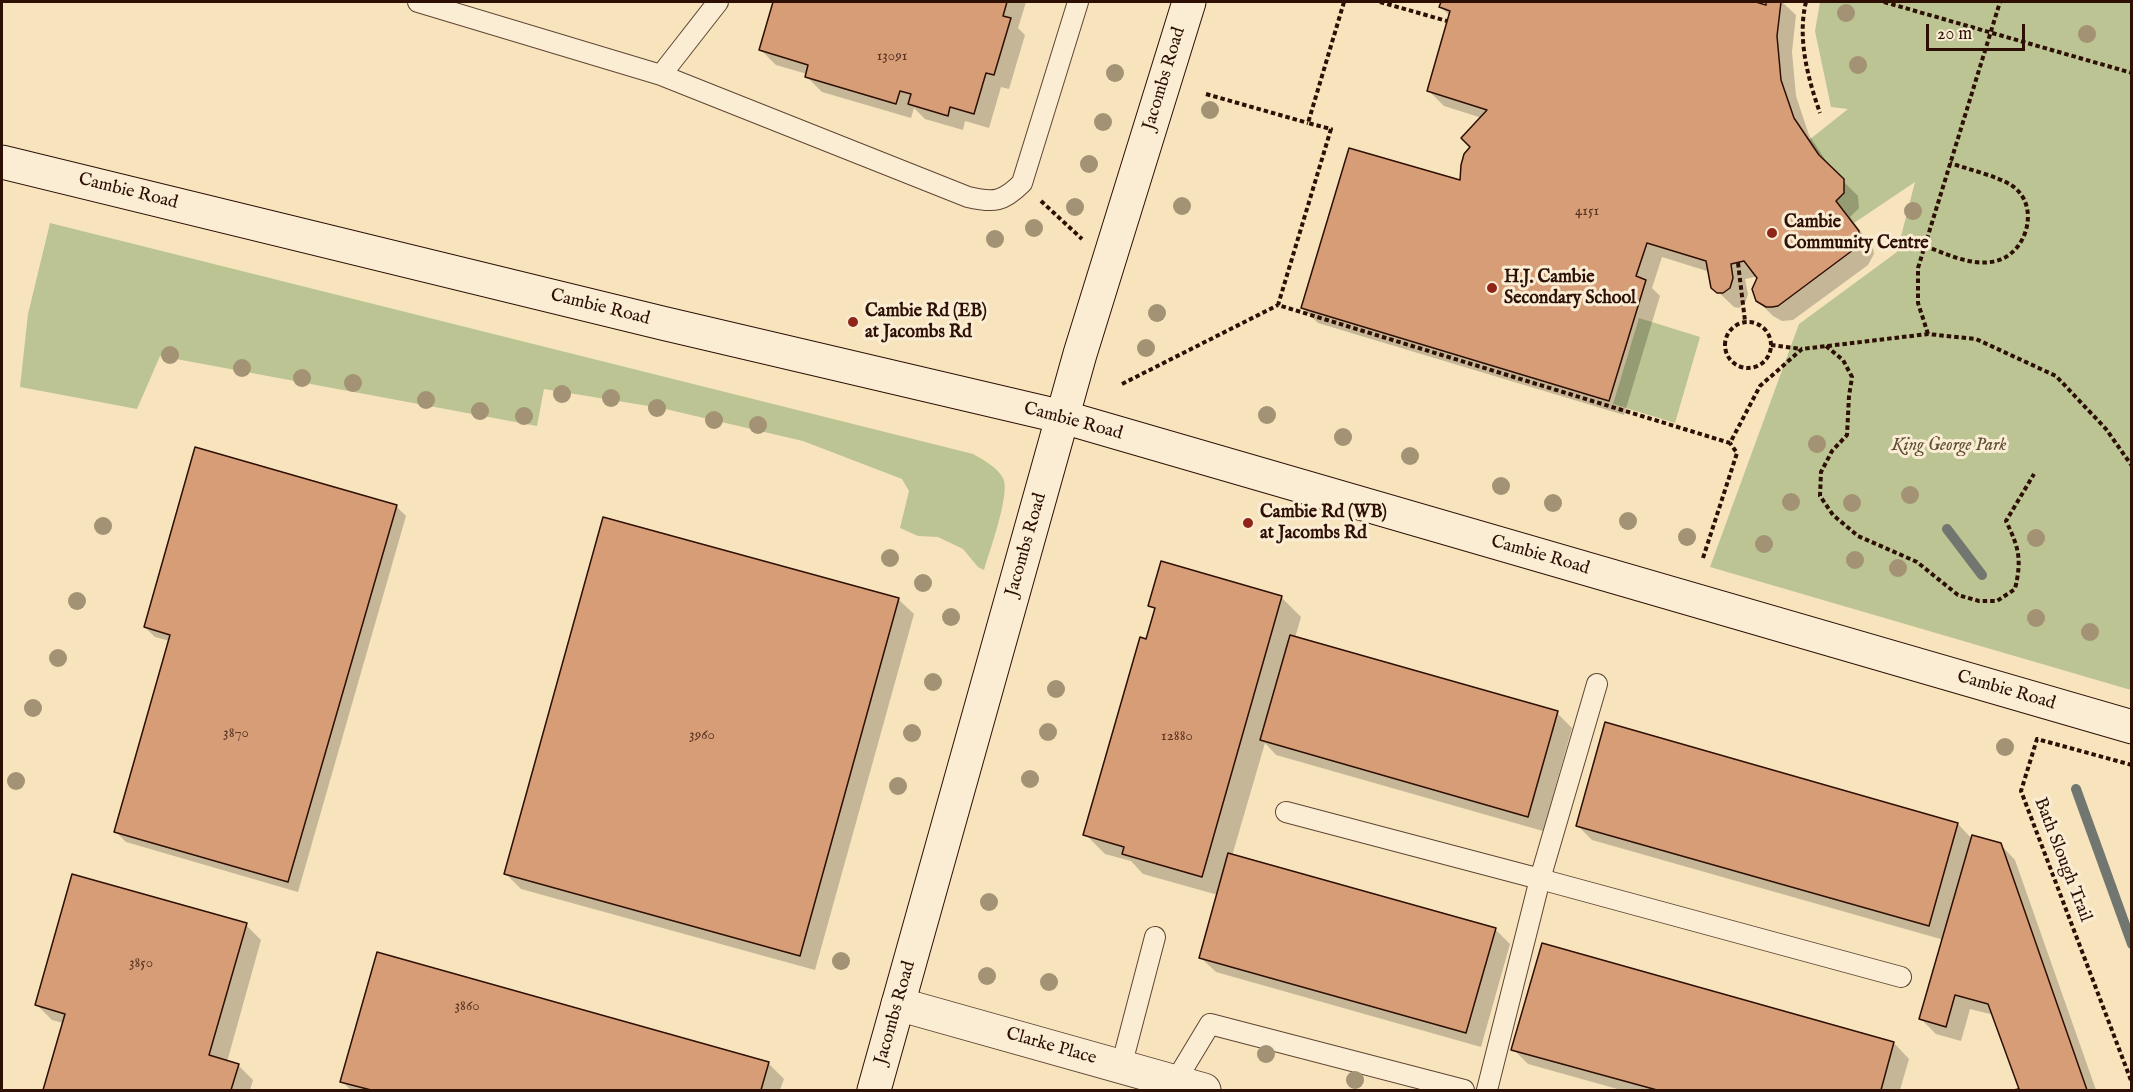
<!DOCTYPE html>
<html>
<head>
<meta charset="utf-8">
<style>
	body { margin:0 }
	#map { position:relative; width:2133px; height:1092px; overflow:hidden; background:#f7e4bd; font-family:"IM FELL English",serif }
	canvas { display:block }
	.frame { position:absolute; inset:0; border:3px solid #2d0f04; pointer-events:none }
	.scale { position:absolute; left:1926px; top:24px; width:99px; height:27px; box-sizing:border-box; border:3px solid #2d0f04; border-top:0; padding-left:8px; font-size:18px; line-height:21px; white-space:nowrap; color:#2d0f04; -webkit-text-stroke:4px #faedd4; paint-order:stroke }
</style>
</head>
<body>
<div id="map">
<canvas width="2133" height="1092"></canvas>
<div class="frame"></div>
<div class="scale">20 m</div>
</div>
<script>
const context = document.querySelector('canvas').getContext('2d');
context.lineJoin = 'round';
function paint(path, color) { context.fillStyle = color; context.fill(path, 'evenodd'); }
function trace(path, color, width, dash) { context.strokeStyle = color; context.lineWidth = width; context.lineCap = dash ? 'butt' : 'round'; context.setLineDash(dash || []); context.stroke(path); }
function label(font, color, halo, rows, align = 'center') {
  context.font = font + ' "IM FELL English",serif'; context.lineWidth = 6; context.setLineDash([]); context.textBaseline = 'middle'; context.strokeStyle = halo; context.fillStyle = color; for (const [text, x, y, turn = 0] of rows) {
    context.save(); context.translate(x, y); context.rotate((+turn || 0) * Math.PI / 180); context.textAlign = isNaN(turn) ? turn : align; if (halo) context.strokeText(text, 0, 0); context.fillText(text, 0, 0); context.restore();
  }
}
const green = new Path2D(`
	M1820 2H2131V690L1710 567 1799 324 1897 252 1915 182 1854 223 1836 201 1844 193V181L1819 155 1809 140 1848 109 1831 107 1815 31Z
	M50 223 973 454C983 460 996 466 1003 478 1011 493 989 552 984 570L978 567 963 549 938 537 918 536 900 528 909 491 902 479 803 441 661 408 544 389 537 426 160 356 137 409 20 387 28 314Z
	M1639 318 1700 337 1675 423 1613 404Z`);
const shadow = new Path2D(`
	M772 2H1026L1018 28 1025 35 1009 89 1001 87 989 128 965 121 963 130 925 119 914 108 911 118 822 92 806 76 807 74 776 65 761 50 774 3Z
	M1443 2H1750L1767 6 1768 2H1782L1796 15 1792 52 1796 96 1809 135 1832 170 1858 196 1859 208 1850 217 1873 248 1874 254 1868 265 1793 320 1782 321 1773 316 1757 300 1759 276 1745 279 1748 294 1745 303 1739 308 1734 307 1713 287 1710 272 1662 257 1652 288 1660 296 1624 415 1318 323 1303 308 1462 182 1482 118 1444 106 1429 91 1450 16 1441 7Z
	M396 506 406 516 298 892 126 842 116 832 170 641 155 637 145 627Z
	M1281 597 1301 617 1295 638 1557 713 1572 728 1543 831 1276 755 1265 743 1232 856 1495 929 1510 944 1481 1047 1216 972 1200 957 1218 895 1143 874 1131 861 1105 854 1085 834 1156 611 1150 605Z
	M898 599 914 614 815 970 521 889 506 874Z
	M1958 824 1972 839 2000 844 2015 860 2096 1090H2018H2021L1994 1015 1970 1009 1961 1041 1936 1034 1921 1019 1944 940 1592 840 1577 825Z
	M246 925 261 940 227 1062 238 1065 253 1080 250 1090H44L63 1023 52 1020 37 1005Z
	M1543 945 1894 1043 1909 1059 1900 1090H1621L1528 1064 1513 1049Z
	M378 954 769 1064 784 1079 780 1090H351L341 1081Z`);
const stream = new Path2D(`
	M1947 529 1982 575
	M2076 789 2132 944`);
const building = new Path2D(`
	M773 2H1007L1003 16 1011 18 994 75 986 73 974 114 950 107 948 116 908 104 911 94 900 91 896 104 805 77 808 65 759 50Z
	M1441 2H1756L1766 5V2H1781L1777 36 1781 80 1794 118 1819 155 1844 179V193L1836 201 1859 231 1857 245 1853 250 1778 306 1772 307H1766L1756 301 1752 289 1757 278 1744 261 1731 264 1733 278 1730 288 1723 293H1717L1711 288 1706 261 1647 243 1636 276 1646 280 1609 401 1301 308 1349 148 1460 180 1461 165 1464 154 1470 147 1461 138 1487 110 1427 91 1450 11 1439 7Z
	M195 447 397 505 288 882 114 832 170 635 144 627Z
	M603 517 899 598 800 956 504 874Z
	M1161 561 1282 596 1202 877 1122 854 1124 847 1083 835 1140 637 1146 639 1155 608 1148 606Z
	M1290 635 1558 711 1528 817 1260 740Z
	M1605 722 1958 823 1929 926 1576 826Z
	M1972 835 2001 843 2087 1090H2013L2019 1089 1988 1004 1955 995 1946 1027 1919 1019Z
	M1228 853 1496 928 1466 1033 1199 958Z
	M72 874 247 923 209 1055 239 1064 231 1090H43L65 1014 35 1005Z
	M1542 943 1894 1042 1881 1090H1657L1511 1050Z
	M377 952 769 1062 761 1090H371L340 1082Z`);
const path = new Path2D(`
	M1344 2 1308 123 1331 129 1278 305 1730 443 1760 386 1802 349 1928 334 1976 339 2056 376 2106 429 2132 466
	M1380 2 1447 21
	M1806 2C1797 38 1808 79 1820 113
	M1884 2 2132 73
	M1206 94 1308 123
	M1041 201 1082 239
	M1925 246C1947 254 1972 267 1996 261 2028 253 2041 204 2011 185 1997 176 1967 169 1950 163
	M1738 263 1745 321
	M1725 345a23 23 0 1 1 46 0a23 23 0 1 1-46 0Z
	M1928 334 1918 303V268L2000 2
	M1771 345 1802 349
	M1826 346 1843 360 1852 377 1849 396 1847 435 1832 451 1821 472 1820 496 1833 515 1858 536 1917 562 1958 595 1979 601H1997L2015 589C2022 559 2019 548 2006 521L2034 474
	M1122 384 1278 305
	M1703 558 1737 453 1730 443
	M2132 765 2037 739 2021 791 2132 1083`);
const lane = new Path2D(`
	M418 2 661 75 968 197C994 203 1003 202 1022 183L1078 2
	M661 75 718 2
	M1286 812 1540 879 1597 684
	M1121 1067 1155 937
	M1173 1090 1175 1082 1210 1024 1464 1090
	M1487 1090 1540 879 1901 977`);
const street = new Path2D(`
	M898 1004 1204 1090`);
const secondary = new Path2D(`
	M2 162 662 323 1063 417 2132 727
	M874 1090 1080 354 1189 2`);
const trees = [
	[1846,13],
	[2087,34],
	[1858,65],
	[1115,73],
	[1210,110],
	[1103,122],
	[1089,164],
	[1182,206],
	[1075,207],
	[1913,211],
	[1034,228],
	[995,239],
	[1157,313],
	[1146,348],
	[170,355],
	[242,368],
	[302,378],
	[353,383],
	[562,394],
	[611,398],
	[426,400],
	[657,408],
	[480,411],
	[1267,415],
	[524,416],
	[714,420],
	[758,425],
	[1343,437],
	[1817,444],
	[1410,456],
	[1501,486],
	[1910,495],
	[1791,502],
	[1553,503],
	[1852,503],
	[1628,521],
	[103,526],
	[1687,537],
	[2036,538],
	[1764,544],
	[890,558],
	[1855,560],
	[1898,568],
	[923,583],
	[77,601],
	[951,617],
	[2036,618],
	[2090,632],
	[58,658],
	[933,682],
	[1056,689],
	[33,708],
	[1048,732],
	[912,733],
	[2005,747],
	[1030,779],
	[16,781],
	[898,786],
	[989,902],
	[841,961],
	[987,976],
	[1049,982],
	[1266,1054],
	[1355,1080]
];
const markers = [
	[1772,233,6,"#8f2418"],
	[1492,288,6,"#8f2418"],
	[853,322,6,"#8f2418"],
	[1248,523,6,"#8f2418"]
];
const numberNames = [
	["13091",892,57],
	["4151",1587,212],
	["3870",236,734],
	["3960",702,736],
	["12880",1177,737],
	["3850",141,964],
	["3860",467,1007]
];
const streetNames = [
	["Jacombs Road",1165,79,-73],
	["Cambie Road",128,192,14],
	["Cambie Road",600,308,14],
	["Cambie Road",1073,422,15],
	["Jacombs Road",1027,545,-74],
	["Cambie Road",1540,556,16],
	["Cambie Road",2006,691,16],
	["Bath Slough Trail",2062,860,69],
	["Jacombs Road",896,1013,-74],
	["Clarke Place",1051,1047,16]
];
const poiNames = [
	["Cambie",1784,223],
	["Community Centre",1784,244],
	["H.J. Cambie",1504,278],
	["Secondary School",1504,299],
	["Cambie Rd (EB)",865,312],
	["at Jacombs Rd",865,333],
	["Cambie Rd (WB)",1260,513],
	["at Jacombs Rd",1260,534]
];
const parkNames = [
	["King George Park",1949,446]
];
paint(green, '#bbc492');
paint(shadow, '#0003');
trace(stream, '#717770', 10);
paint(building, '#d69d77');
trace(building, '#2d0f04', 1.5);
trace(lane, '#604432', 22);
trace(street, '#604432', 35);
trace(secondary, '#2d0f04', 35);
trace(path, '#2d0f04', 4, [4.5, 3]);
trace(lane, '#faedd4', 20);
trace(street, '#faedd4', 33);
trace(secondary, '#faedd4', 33);
context.fillStyle = '#a39273';
for (const [x, y] of trees) { context.beginPath(); context.arc(x, y, 9, 0, 2 * Math.PI); context.fill(); }
for (const [x, y, r, color] of markers) { const dot = new Path2D(); dot.arc(x, y, r, 0, 2 * Math.PI); context.fillStyle = color; context.fill(dot); trace(dot, '#faedd4', 2); }
label('15px', '#573221', null, numberNames);
label('18px', '#2d0f04', '#faedd4', streetNames);
label('bold 18px', '#2d0f04', '#faedd4', poiNames, 'left');
label('italic 18px', '#5f4e36', '#faedd4', parkNames);
</script>
</body>
</html>
